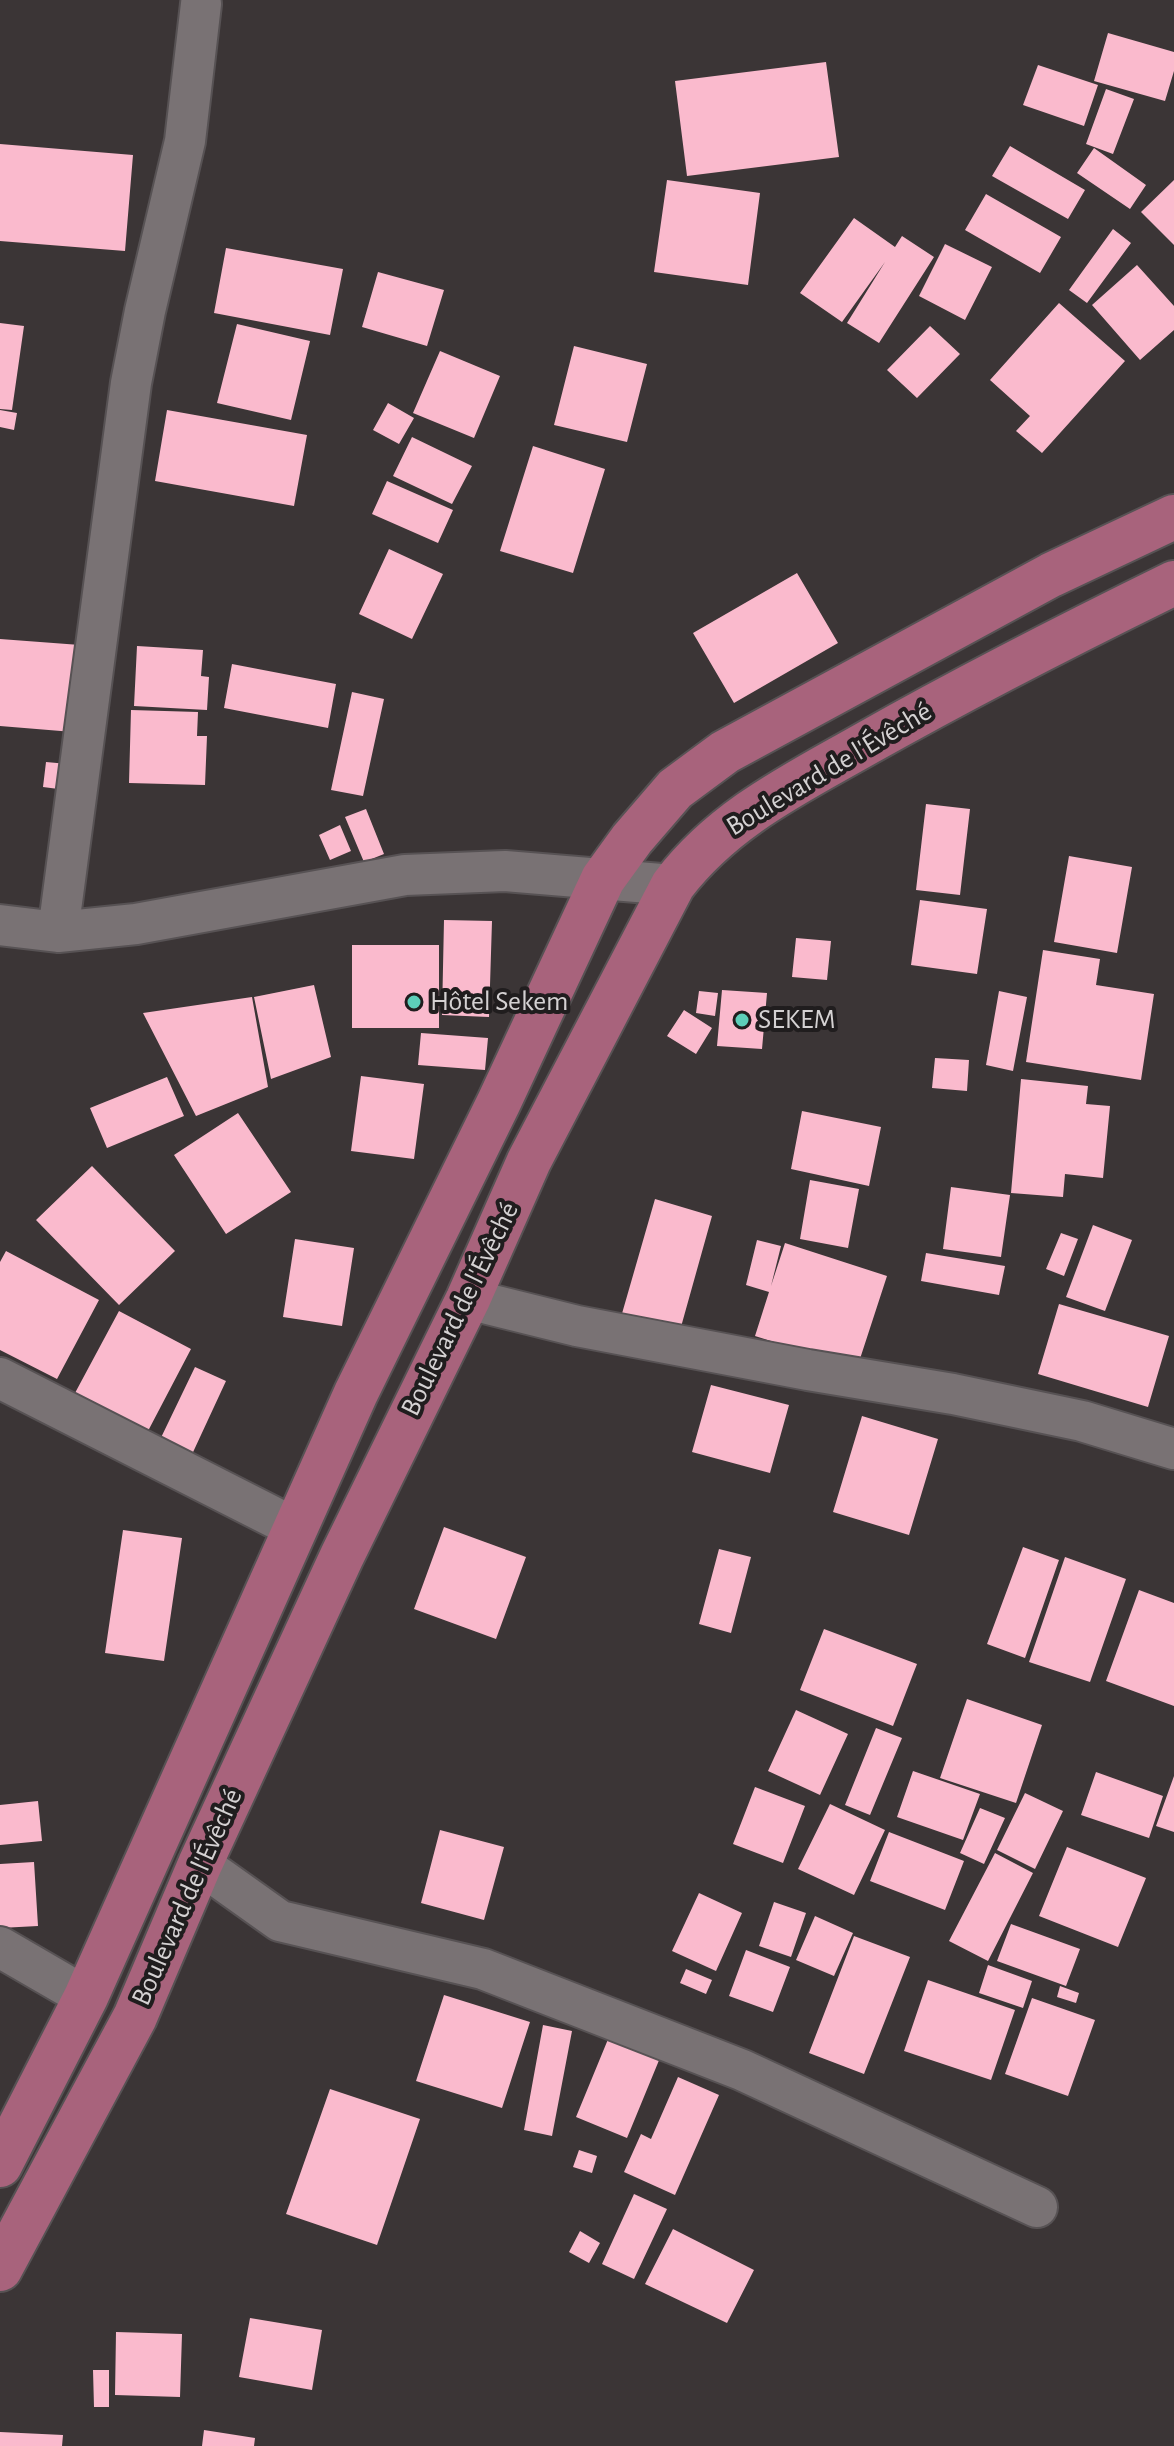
<!DOCTYPE html>
<html>
<head>
<meta charset="utf-8">
<style>
	body { margin:0 }
	canvas { display:block; background:#3b3536 }
</style>
</head>
<body>
<canvas width="1174" height="2446"></canvas>
<script>
const context = document.querySelector('canvas').getContext('2d');
context.lineJoin = 'round';
function paint(path, color) { context.fillStyle = color; context.fill(path, 'evenodd'); }
function trace(path, color, width, dash) { context.strokeStyle = color; context.lineWidth = width; context.lineCap = dash ? 'butt' : 'round'; context.setLineDash(dash || []); context.stroke(path); }
function label(font, color, halo, rows, align = 'center') {
  context.font = font + ' "Alegreya Sans",sans-serif'; context.lineWidth = 8; context.setLineDash([]); context.textBaseline = 'middle'; context.strokeStyle = halo; context.fillStyle = color; for (const [text, x, y, turn = 0] of rows) {
    context.save(); context.translate(x, y); context.rotate((+turn || 0) * Math.PI / 180); context.textAlign = isNaN(turn) ? turn : align; if (halo) context.strokeText(text, 0, 0); context.fillText(text, 0, 0); context.restore();
  }
}
const building = new Path2D(`
	M1108 33 1174 52V71L1165 101 1094 81Z
	M826 62 839 157 687 176 675 81Z
	M1038 65 1098 85 1084 126 1023 105Z
	M1106 89 1134 99 1113 154 1086 144Z
	M0 144 133 155 125 251 0 241Z
	M1010 146 1085 190 1068 219 992 176Z
	M1094 148 1146 185 1130 209 1077 173Z
	M667 180 760 193 748 285 654 272Z
	M1174 180V245L1141 212Z
	M986 194 1061 237 1040 273 965 230Z
	M854 218 895 247 902 236 934 257 879 343 847 323 885 262 842 322 800 293Z
	M1113 229 1131 243 1087 303 1069 290Z
	M945 244 992 267 965 320 919 296Z
	M226 248 343 269 330 335 214 313Z
	M1137 265 1174 306V330L1140 360 1092 305Z
	M378 272 444 290 427 346 362 327Z
	M1059 303 1125 361 1042 453 1016 431 1030 416 990 380Z
	M0 323 24 326 12 410 0 409Z
	M237 324 310 341 291 420 217 403Z
	M930 326 960 354 917 398 887 370Z
	M574 346 647 364 627 442 554 425Z
	M440 351 500 376 474 438 413 413Z
	M388 403 414 418 399 444 373 430Z
	M0 410 17 413 14 430 0 427Z
	M167 410 307 435 294 506 155 481Z
	M412 437 472 466 452 504 393 476Z
	M533 446 605 469 573 573 500 551Z
	M387 481 453 510 438 543 372 514Z
	M389 549 443 574 412 639 359 614Z
	M797 573 838 643 734 703 693 633Z
	M0 639 80 645 73 732 0 726Z
	M137 646 203 650 201 676 209 677 207 710 134 706Z
	M232 664 336 684 328 728 224 708Z
	M352 692 384 699 363 796 331 790Z
	M131 710 198 712 197 736H207L205 785 129 783Z
	M46 762 68 764 66 790 43 787Z
	M926 804 970 809 960 895 916 890Z
	M366 809 384 854 364 862 345 817Z
	M340 825 351 851 330 860 319 835Z
	M1069 856 1132 867 1117 953 1054 942Z
	M920 900 987 909 977 974 911 965Z
	M444 920 492 921 489 1017 442 1015Z
	M796 938 831 941 827 980 792 977Z
	M352 945H439V1028H352Z
	M1043 950 1100 959 1096 985 1154 994 1141 1080 1026 1062Z
	M314 985 331 1057 271 1079 254 997Z
	M722 990 767 993 762 1049 717 1046Z
	M699 991 718 993 715 1016 696 1013Z
	M999 991 1027 997 1013 1071 986 1065Z
	M252 997 268 1087 196 1116 143 1013Z
	M684 1010 712 1028 696 1054 667 1036Z
	M421 1033 488 1038 485 1070 418 1065Z
	M935 1058 969 1060 967 1091 932 1088Z
	M361 1076 424 1084 414 1159 351 1151Z
	M167 1077 184 1116 107 1148 90 1108Z
	M1021 1079 1088 1086 1086 1104 1110 1106 1103 1178 1065 1174 1063 1197 1011 1193Z
	M802 1111 881 1127 869 1186 791 1169Z
	M238 1113 291 1192 226 1234 174 1155Z
	M92 1166 175 1251 119 1305 36 1220Z
	M810 1180 859 1189 848 1248 800 1239Z
	M951 1187 1010 1195 1001 1257 943 1249Z
	M655 1199 712 1216 679 1334 621 1317Z
	M1093 1225 1132 1240 1105 1311 1066 1297Z
	M1061 1233 1078 1239 1064 1276 1046 1269Z
	M295 1239 354 1248 342 1326 283 1317Z
	M757 1240 781 1246 771 1286 785 1243 887 1276 857 1368 755 1336 769 1292 746 1285Z
	M6 1251 99 1300 57 1379 0 1350V1262Z
	M926 1253 1005 1266 999 1295 921 1281Z
	M1059 1304 1169 1336 1148 1407 1038 1374Z
	M119 1311 191 1349 148 1431 75 1393Z
	M195 1367 226 1381 188 1463 156 1448Z
	M711 1385 789 1405 770 1473 692 1452Z
	M862 1416 938 1439 909 1535 833 1512Z
	M444 1527 526 1557 496 1639 414 1609Z
	M123 1530 182 1538 164 1661 105 1653Z
	M1023 1547 1059 1560 1025 1658 987 1644Z
	M719 1549 751 1557 731 1633 699 1624Z
	M1065 1557 1126 1579 1090 1682 1029 1662Z
	M1139 1590 1174 1603V1706L1106 1681Z
	M824 1629 917 1664 893 1726 800 1690Z
	M967 1699 1042 1725 1016 1803 940 1778Z
	M796 1710 848 1734 820 1795 768 1771Z
	M876 1728 902 1738 870 1815 845 1805Z
	M913 1771 980 1794 963 1840 897 1817Z
	M1096 1772 1163 1796 1149 1838 1081 1815Z
	M1174 1776V1832L1156 1826Z
	M755 1787 805 1806 783 1863 733 1844Z
	M1025 1793 1063 1811 1035 1869 997 1850Z
	M38 1801 42 1841 0 1845V1805Z
	M830 1804 885 1830 854 1895 798 1869Z
	M980 1808 1005 1818 984 1864 960 1853Z
	M440 1830 504 1847 484 1920 421 1903Z
	M889 1832 964 1861 945 1910 870 1881Z
	M1067 1847 1146 1878 1118 1947 1039 1916Z
	M995 1853 1033 1873 988 1961 949 1941Z
	M34 1862 38 1926 0 1928V1864Z
	M699 1893 742 1913 716 1971 672 1951Z
	M774 1902 806 1913 791 1957 759 1946Z
	M815 1916 853 1933 834 1976 796 1960Z
	M1011 1924 1080 1949 1066 1986 997 1961Z
	M854 1936 910 1957 864 2074 809 2053Z
	M746 1950 790 1967 773 2012 729 1996Z
	M988 1965 1032 1981 1023 2008 979 1993Z
	M686 1969 712 1980 706 1994 680 1983Z
	M928 1980 1015 2010 991 2080 904 2051Z
	M1060 1986 1079 1993 1076 2003 1057 1997Z
	M444 1995 530 2022 502 2108 416 2081Z
	M1032 1998 1095 2020 1068 2096 1005 2074Z
	M543 2025 572 2031 552 2136 524 2130Z
	M611 2032 662 2053 627 2138 576 2117Z
	M678 2077 719 2095 675 2195 624 2172 641 2134 651 2139Z
	M330 2089 420 2119 377 2245 286 2214Z
	M579 2150 597 2156 592 2173 573 2167Z
	M634 2194 667 2209 634 2279 602 2264Z
	M673 2229 754 2270 727 2323 645 2284Z
	M580 2231 600 2243 589 2263 569 2252Z
	M250 2318 322 2330 312 2390 239 2377Z
	M116 2332 182 2334 180 2397 115 2395Z
	M93 2370H109V2407H94Z
	M204 2430 255 2438 254 2446H202Z
	M0 2432 63 2435 62 2446H0Z`);
const minor = new Path2D(`
	M0 925 58 932 136 924 405 875 505 871 673 885
	M58 932 131 383 145 311 185 141 201 4
	M468 1299 577 1326 808 1370 953 1394 1082 1421 1174 1449
	M0 1378 295 1528
	M200 1864 280 1921 483 1969 742 2070 1037 2207
	M0 1947 86 1997`);
const major = new Path2D(`
	M0 2165 86 1997 356 1393 499 1102 603 879 632 839 675 789 725 752 1051 575 1174 517
	M0 2269 135 2017 200 1864 342 1556 468 1299 529 1161 673 885C724 818 795 784 867 743 968 686 1070 634 1174 583`);
const markers = [
	[414,1002,8,"#5dceb9"],
	[742,1020,8,"#5dceb9"]
];
const streetNames = [
	["Boulevard de l'Évêché",829,769,-31],
	["Boulevard de l'Évêché",460,1309,-64],
	["Boulevard de l'Évêché",187,1897,-66]
];
const poiNames = [
	["Hôtel Sekem",430,1002],
	["SEKEM",758,1020]
];
paint(building, '#fabacd');
trace(minor, '#575254', 44);
trace(major, '#575254', 48);
trace(minor, '#797274', 40);
trace(major, '#a8637c', 44);
for (const [x, y, r, color] of markers) { const dot = new Path2D(); dot.arc(x, y, r, 0, 2 * Math.PI); context.fillStyle = color; context.fill(dot); trace(dot, '#201d1e', 3); }
label('28px', '#d4d1d2', '#201d1e', streetNames);
label('28px', '#d4d1d2', '#201d1e', poiNames, 'left');
</script>
</body>
</html>
